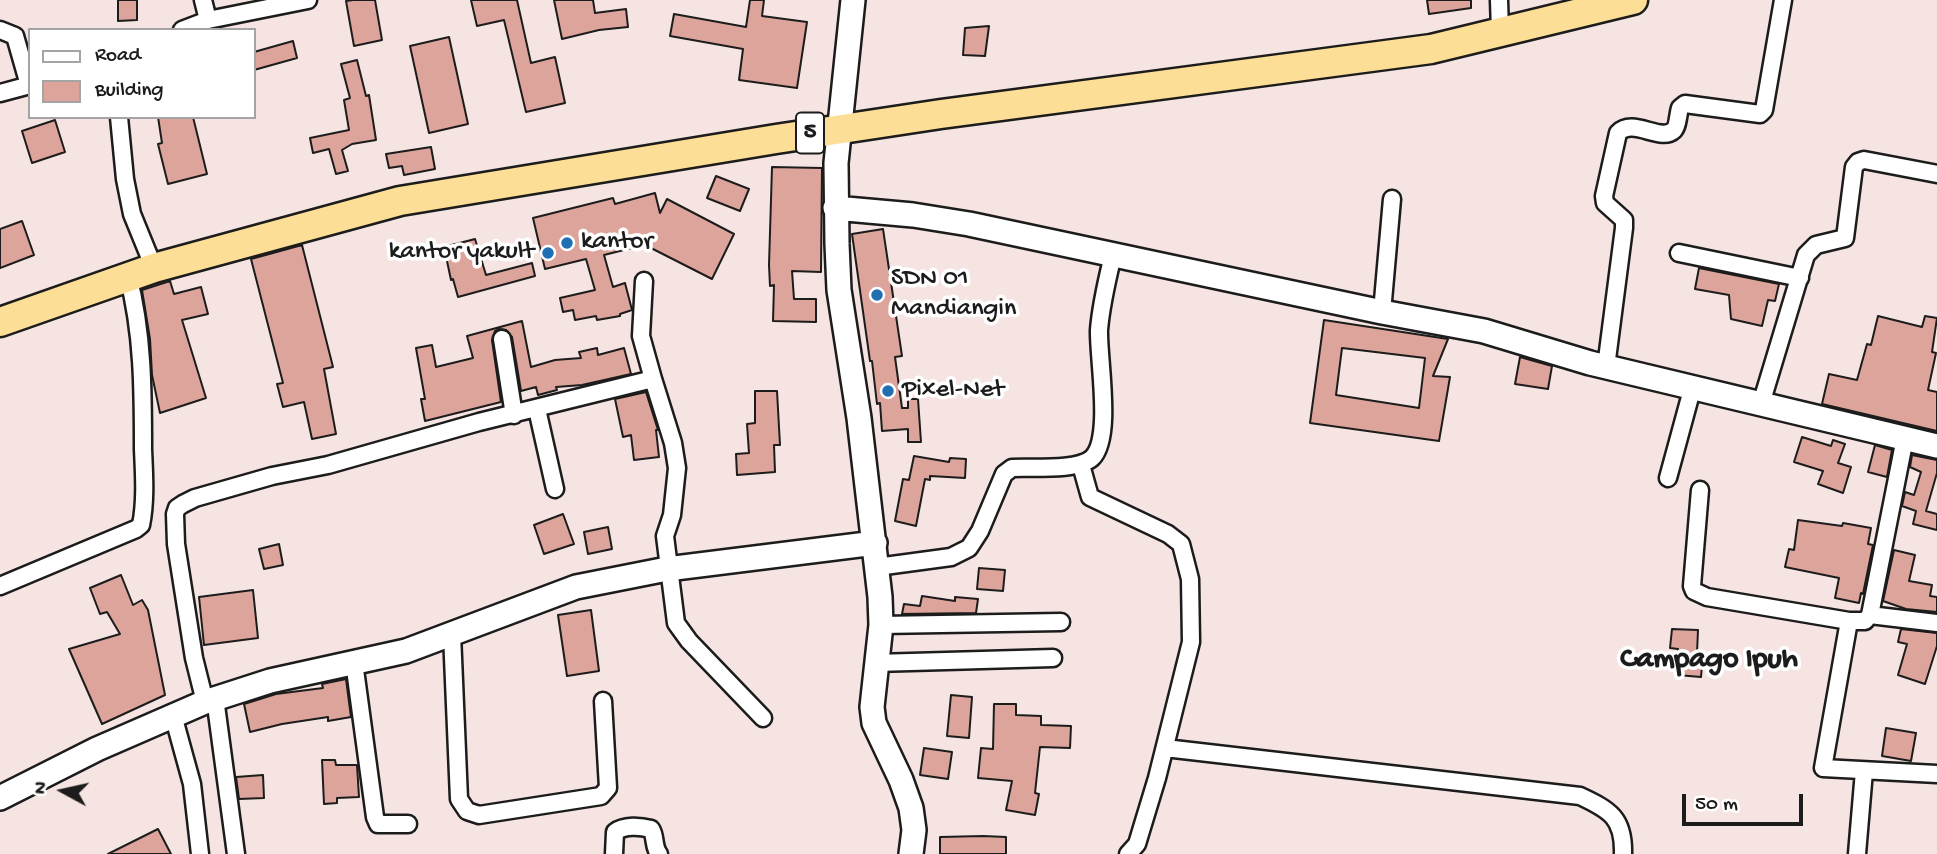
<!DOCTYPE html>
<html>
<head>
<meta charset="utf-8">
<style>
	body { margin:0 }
	#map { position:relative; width:1937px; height:854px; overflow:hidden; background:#f5e4e1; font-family:"Gochi Hand",sans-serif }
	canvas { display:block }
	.legend { position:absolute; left:28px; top:28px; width:228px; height:91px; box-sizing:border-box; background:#fff; border:2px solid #a4a4a4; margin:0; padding:9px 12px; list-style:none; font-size:21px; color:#1c1c1c }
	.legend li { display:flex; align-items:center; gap:14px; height:35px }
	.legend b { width:35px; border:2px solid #a4a4a4 }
	.north { position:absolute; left:28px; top:756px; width:70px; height:70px; -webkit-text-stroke:5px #fff; paint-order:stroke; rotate:278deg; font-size:19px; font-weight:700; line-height:28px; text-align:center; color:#1c1c1c }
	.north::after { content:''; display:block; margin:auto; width:24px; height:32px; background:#1c1c1c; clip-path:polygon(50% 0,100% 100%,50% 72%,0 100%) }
	.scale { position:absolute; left:1682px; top:794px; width:121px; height:32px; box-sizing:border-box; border:4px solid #1c1c1c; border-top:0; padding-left:9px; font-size:21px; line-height:24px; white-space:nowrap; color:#1c1c1c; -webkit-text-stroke:5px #fff; paint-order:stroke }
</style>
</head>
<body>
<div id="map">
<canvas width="1937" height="854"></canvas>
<ul class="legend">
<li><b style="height:9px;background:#fff"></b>Road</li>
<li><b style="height:19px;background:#dda49c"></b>Building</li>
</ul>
<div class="north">N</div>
<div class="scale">50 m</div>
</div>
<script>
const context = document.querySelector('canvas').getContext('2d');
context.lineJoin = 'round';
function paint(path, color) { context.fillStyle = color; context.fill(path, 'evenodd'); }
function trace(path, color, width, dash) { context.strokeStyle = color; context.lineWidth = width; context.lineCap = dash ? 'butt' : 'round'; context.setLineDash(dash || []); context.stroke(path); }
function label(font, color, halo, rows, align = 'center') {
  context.font = font + ' "Gochi Hand",sans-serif'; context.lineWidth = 7; context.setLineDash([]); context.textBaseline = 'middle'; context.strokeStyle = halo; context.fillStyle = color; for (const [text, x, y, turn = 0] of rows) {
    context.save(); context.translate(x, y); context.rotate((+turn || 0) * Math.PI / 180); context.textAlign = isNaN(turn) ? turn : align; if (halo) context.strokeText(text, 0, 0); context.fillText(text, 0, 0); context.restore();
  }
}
const building = new Path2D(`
	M118 0H137V20L118 21Z
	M353 0H375L382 40 354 46 346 1Z
	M471 0H517L531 63 555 57 565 103 526 112 504 20 477 26Z
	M554 0H593L595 13 626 9 628 27 599 30 562 39Z
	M750 0H764L762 16 807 22 797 88 739 80 743 49 670 36 674 14 746 27Z
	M1427 0H1471V8L1429 14Z
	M989 26 985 56 963 55 965 28Z
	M449 37 468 124 429 133 410 46Z
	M293 41 297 58 254 70V52Z
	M357 60 366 96 369 95 376 140 352 144 342 150 348 171 336 174 329 149 313 153 310 138 349 130 344 100 350 98 341 64Z
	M158 117H193L207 174 168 184 158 144 162 143Z
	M55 120 65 152 32 163 22 131Z
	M431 147 435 169 404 175 402 166 389 168 386 154Z
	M772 167 822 168 821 272 792 271 794 299H816V322L773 321 774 285 770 286 769 265Z
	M716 176 749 189 740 211 707 198Z
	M655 193 660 213 667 199 734 234 712 279 649 247 648 244 604 255 613 287 625 283 632 310 620 314V316L597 320 596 316 575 320 573 310 563 312 560 298 595 290 586 259 545 269 533 218 613 198 615 204Z
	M22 221 34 255 0 268V229Z
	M883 229 902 356 895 357 902 408H908V399H918L921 442H908V429L882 431 880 403 877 404 872 361H870L852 234Z
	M475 239 486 275 532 263 535 276 458 297 453 279 451 280 444 247Z
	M302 245 333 367 324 369 336 434 312 439 304 402 283 407 277 384 283 383 251 259Z
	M1699 268 1779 284 1775 301 1768 300 1762 326 1731 319 1729 295 1695 289Z
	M170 281 174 294 201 287 208 314 182 320 206 398 160 413 152 375 150 339 142 290Z
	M1878 316 1922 327 1925 316 1937 318 1932 352 1936 353 1928 390 1937 392V431L1822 404 1829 374 1857 380 1867 344 1871 345Z
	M1324 320 1448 339 1433 376 1450 377 1439 441 1310 423ZM1342 348 1425 358 1419 408 1336 395Z
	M522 321 531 367 555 360 581 358 579 352 597 348 598 355 624 348 631 374 582 385 556 387 557 390 538 395 536 387 521 391 512 337 506 330 500 329 495 331 492 340 501 402 425 421 421 399H425L416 348 432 345 436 367 473 358 467 336Z
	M1520 357 1552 366 1548 389 1515 384Z
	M755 391H777L780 445H774L775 472 737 475 736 454 749 453 747 424 755 423Z
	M646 392 658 430H656L659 457 634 460 631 435 623 437 615 399Z
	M1802 437 1831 446 1833 440 1845 444 1838 463 1851 467 1843 493 1818 484 1823 471 1794 462Z
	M1875 445 1892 450 1887 477 1868 472Z
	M1912 455 1937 460V473L1926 511 1937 514V530L1913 524 1916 511 1902 506 1905 492 1914 495 1921 472 1910 467Z
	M914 456 949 462 950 458 966 459 965 478 930 476V480L925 479 916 526 895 521 903 479 909 480Z
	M563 514 574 544 544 554 534 525Z
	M1798 520 1842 526 1843 523 1871 528 1868 544 1873 545 1863 594 1861 593 1859 603 1835 598 1839 578 1785 567 1789 549 1794 550Z
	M608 527 612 549 588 554 584 532Z
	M279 544 283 565 264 569 259 549Z
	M1894 550 1915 555 1909 581 1932 585 1930 596 1937 597V612L1906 609 1883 601Z
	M979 568 1005 570 1003 591 977 589Z
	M121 575 133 605 142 600 148 610 165 695 102 724 69 649 120 634 107 612 100 614 90 588Z
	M253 590 258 638 204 645 199 597Z
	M922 596 955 601V597L978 599 976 613 902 614 904 604 920 606Z
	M591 610 599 671 567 676 558 615Z
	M1672 629 1698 630 1697 653 1703 654 1701 677 1677 675 1678 649 1670 648Z
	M1901 629 1937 633V646L1925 684 1898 675 1907 644 1898 642Z
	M346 679 351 717 328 721V717L282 724 250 732 244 704 276 694 323 688 322 684Z
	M951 695 972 697 969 738 947 736Z
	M994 704H1016V715L1041 716V725L1071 726 1070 748 1040 747 1035 793 1039 794 1035 815 1006 810 1012 781 978 778 981 748 993 749Z
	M1886 728 1916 733 1911 761 1882 756Z
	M924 748 952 752 948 779 920 775Z
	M322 760H335L336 765H357L359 797 337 798V803L324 804Z
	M263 775 264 798 239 799 236 777Z
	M158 829 171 854H108Z
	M983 836 1006 837V854H940V837Z`);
const street = new Path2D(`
	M203 0 208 20
	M1499 0 1500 32
	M0 30 15 36 29 85
	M182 30 208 20 308 0
	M0 93 30 85
	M119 117 125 179 132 214 154 268
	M1679 253 1800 278
	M644 281 641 336 653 379
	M1382 312 1392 199
	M502 339 514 415
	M1606 367 1624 228V220L1605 203 1604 196 1618 133C1633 117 1661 143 1674 130 1678 126 1678 114 1680 108L1685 104 1760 114 1764 110 1783 0
	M1761 404 1806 255 1816 245 1845 238 1854 167 1858 162 1864 160 1937 174
	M537 409 555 489
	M1081 465 1090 497 1168 534 1181 544 1190 579 1191 642 1157 778 1137 844 1128 854
	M1668 478 1693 386
	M1700 490 1692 586 1694 591 1707 597 1849 621H1865L1870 615 1905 438
	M877 567 951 557 969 548 980 531 1004 474 1012 468C1032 467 1078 471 1092 458 1113 438 1098 358 1099 330 1101 304 1107 280 1113 255
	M0 586 136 529 141 525C146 501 144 473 143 449 143 391 143 333 128 276
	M1870 615 1937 623
	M1849 621 1823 768 1937 774
	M881 625 1061 622
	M452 634 459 799 467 811 479 815 601 796 608 788 603 701
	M354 662 375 817 378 824H408
	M875 663 1053 658
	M215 698 236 854
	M205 702 194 658 176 544 175 514 177 508 183 504 195 498 272 476 328 465 479 422 653 379 673 443 677 468 672 515 665 536 676 623 689 641 763 718
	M173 715 192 784 200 854
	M1165 748 1580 796C1610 810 1624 818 1623 854
	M614 854 615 832C624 825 640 826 651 829 656 836 653 847 659 854
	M1857 854 1864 771`);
const secondary = new Path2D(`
	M853 0 836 163 837 244 839 290 859 418 880 597 881 625 872 707 874 723 901 780 911 808 914 830 911 854
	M835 208 913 215 969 224 1382 312 1484 331 1590 363 1937 446
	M0 798 97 749 205 702 270 681 406 651 576 587 667 569 875 543`);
const highway = new Path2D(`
	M0 322 154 268 400 201 776 139 941 114 1431 49 1633 0`);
const markers = [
	[567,243,7,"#1f6fb2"],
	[548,253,7,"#1f6fb2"],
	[877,295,7,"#1f6fb2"],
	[888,391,7,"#1f6fb2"]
];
const shields = [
	[810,133,28]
];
const shieldNames = [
	["5",810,133]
];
const poiNames = [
	["kantor",581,243],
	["kantor yakult",534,253,"right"],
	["SDN 01",891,280],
	["Mandiangin",891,310],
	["Pixel-Net",902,391]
];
const quarterNames = [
	["Campago Ipuh",1709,661]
];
paint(building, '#dda49c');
trace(building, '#1c1c1c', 2);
trace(street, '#1c1c1c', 21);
trace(secondary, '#1c1c1c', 28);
trace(highway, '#1c1c1c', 33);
trace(street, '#fff', 16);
trace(secondary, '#fff', 23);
trace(highway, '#fdde96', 28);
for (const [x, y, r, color] of markers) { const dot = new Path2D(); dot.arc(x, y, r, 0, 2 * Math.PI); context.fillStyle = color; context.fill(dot); trace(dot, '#fff', 2.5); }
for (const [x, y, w] of shields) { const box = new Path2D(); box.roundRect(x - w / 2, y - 20.5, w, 41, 5); context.fillStyle = '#fff'; context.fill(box); trace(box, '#1c1c1c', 2); }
label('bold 24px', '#1c1c1c', null, shieldNames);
label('26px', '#1c1c1c', '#fff', poiNames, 'left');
label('bold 30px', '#1c1c1c', '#fff', quarterNames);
</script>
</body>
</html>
